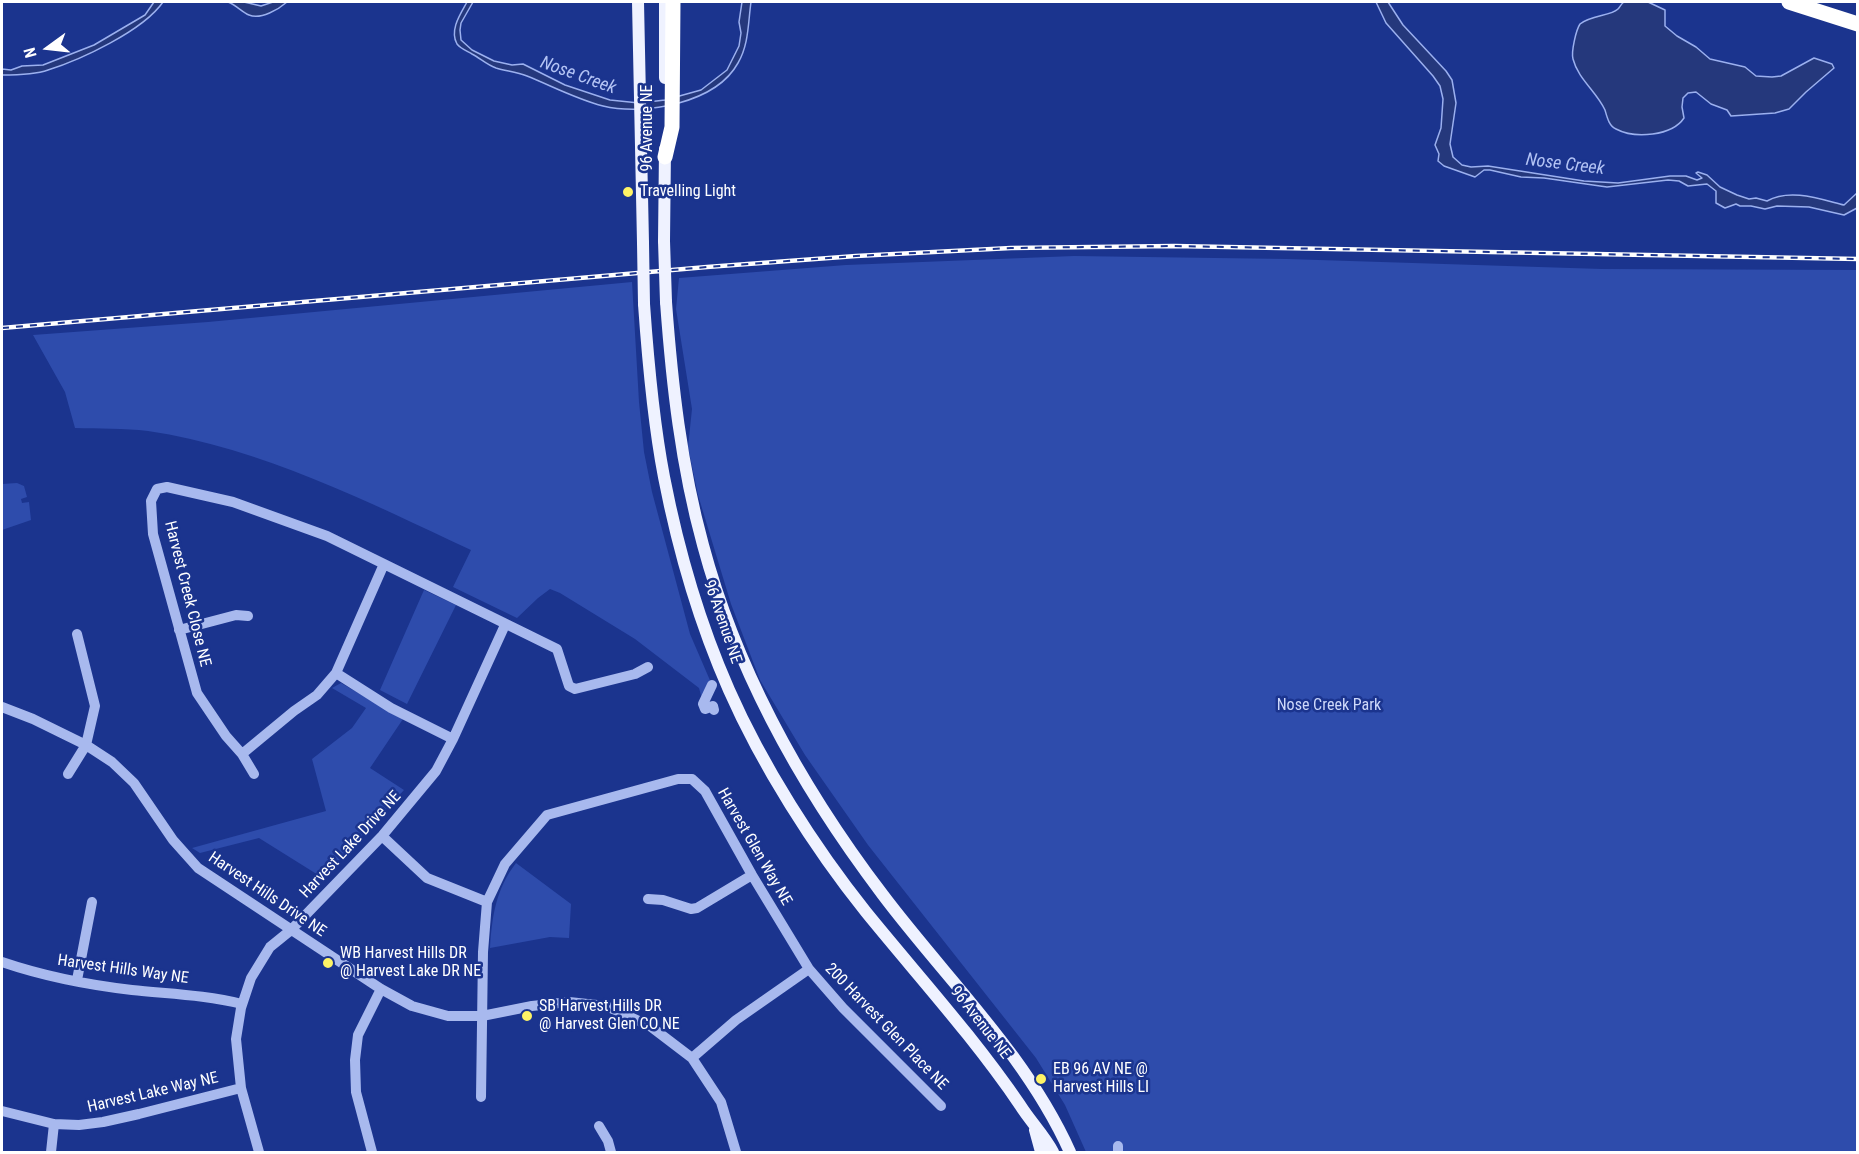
<!DOCTYPE html>
<html>
<head>
<meta charset="utf-8">
<style>
	body { margin:0 }
	#map { position:relative; width:1859px; height:1154px; overflow:hidden; background:#1b348e; font-family:"Roboto Condensed",sans-serif }
	canvas { display:block }
	.frame { position:absolute; inset:0; border:3px solid #fff; pointer-events:none }
	.north { position:absolute; left:18px; top:18px; width:60px; height:60px; -webkit-text-stroke:4px #1b348e; paint-order:stroke; rotate:255deg; font-size:16px; font-weight:700; line-height:24px; text-align:center; color:#fff }
	.north::after { content:''; display:block; margin:auto; width:21px; height:27px; background:#fff; clip-path:polygon(50% 0,100% 100%,50% 72%,0 100%) }
</style>
</head>
<body>
<div id="map">
<canvas width="1859" height="1154"></canvas>
<div class="frame"></div>
<div class="north">N</div>
</div>
<script>
const context = document.querySelector('canvas').getContext('2d');
context.lineJoin = 'round';
function paint(path, color) { context.fillStyle = color; context.fill(path, 'evenodd'); }
function trace(path, color, width, dash) { context.strokeStyle = color; context.lineWidth = width; context.lineCap = dash ? 'butt' : 'round'; context.setLineDash(dash || []); context.stroke(path); }
function label(font, color, halo, rows, align = 'center') {
  context.font = font + ' "Roboto Condensed",sans-serif'; context.lineWidth = 5; context.setLineDash([]); context.textBaseline = 'middle'; context.strokeStyle = halo; context.fillStyle = color; for (const [text, x, y, turn = 0] of rows) {
    context.save(); context.translate(x, y); context.rotate((+turn || 0) * Math.PI / 180); context.textAlign = isNaN(turn) ? turn : align; if (halo) context.strokeText(text, 0, 0); context.fillText(text, 0, 0); context.restore();
  }
}
const green = new Path2D(`
	M1074 256 1287 259 1602 269 1857 270V1152H1086L1065 1105 1036 1058 868 845 805 755 760 680 731 604 698 495 688 447 692 409 676 309 679 278 846 265Z
	M632 282 639 402 644 452 652 492 690 634 712 685 703 703 699 688 635 639 560 593 550 589 538 598 517 618 453 587 471 550C368 502 262 448 148 431 124 428 99 429 75 428L65 392 33 335 208 322Z
	M2 484 17 483 24 486 27 497 21 499 22 503 29 502 31 520 2 530Z
	M424 590 456 605 407 704 380 690Z
	M341 683 403 719 370 768 404 790 323 878 259 838 200 853 192 848 326 811 312 759 352 728 366 708 332 688Z
	M516 863 571 904 569 938 550 937 490 948C492 916 496 889 516 863Z`);
const water = new Path2D(`
	M154 2H163C143 31 80 60 48 70 37 74 14 75 2 75V69L11 70 22 66 43 65 94 45 145 15Z
	M228 2H244L261 6 273 2H287C279 9 261 20 249 15 242 12 236 5 228 2Z
	M467 2H473L461 23 460 30 461 40 472 50 494 61 512 65 523 64 565 85 610 100 639 103 665 100 701 90 727 70 739 46 741 33 739 22 742 2H751C748 23 749 44 738 63 716 103 645 116 603 106 576 99 552 86 527 76 516 72 506 71 496 68 487 65 480 58 472 54 467 51 461 49 457 44 449 30 461 13 467 2Z
	M1376 2H1388L1403 25 1446 71 1452 80 1456 103 1450 144 1453 157 1462 165 1471 167 1488 166 1584 181 1618 183 1670 176H1686L1697 180 1702 178 1696 173 1698 172 1707 175 1720 187 1737 195 1749 199 1756 198 1767 201C1790 188 1820 199 1844 205L1857 193V208L1844 215 1809 207 1777 206 1765 209 1751 206H1740L1736 204 1725 208 1716 203V191L1707 184 1688 186 1679 181 1668 180 1607 187 1544 178 1521 177 1490 170H1484L1475 177 1444 166 1438 161 1439 154 1435 145 1441 128 1443 99 1440 86 1433 76 1386 23Z
	M1624 2H1648L1665 10V26L1677 36 1696 47 1710 59 1745 67 1756 76 1772 77 1781 76 1814 58 1832 64 1834 68 1806 92 1789 109 1775 113 1731 116 1727 110 1711 104 1696 92 1688 93 1683 98 1682 107 1684 118C1672 136 1635 139 1616 129 1609 126 1607 117 1605 110 1597 92 1578 79 1573 59 1571 52 1576 30 1580 24 1591 15 1611 16 1618 9 1620 7 1621 4 1624 2Z`);
const minor = new Path2D(`
	M179 630 236 615 248 616
	M336 673 391 708 453 739
	M712 685 703 704 705 709 713 706 714 710
	M2 707 33 719 86 745 112 762 134 783 173 840 198 868 381 989 412 1006 448 1016H482L532 1006 569 1002 606 1006 650 1026 692 1058 721 1102 736 1152
	M242 754 294 711 317 695 336 673 384 564
	M68 774 86 745 95 706 77 634
	M254 774 242 754 226 736 197 693 153 534 151 501 157 489 167 487 233 502 327 536 557 649 569 686 575 689 635 674 648 667
	M382 836 427 878 487 902
	M648 899 663 900 691 909 697 908 752 875
	M2 962C43 976 89 985 132 990 169 994 206 995 242 1004
	M809 969 843 1008 941 1106
	M77 980 92 902
	M481 1097 483 952 487 902 505 864 547 815 678 779H692L705 791 752 875 809 969 736 1020 692 1058
	M2 1111 54 1124 79 1125 103 1122 139 1114 241 1088
	M599 1126 608 1141 611 1152
	M51 1152 54 1124
	M259 1152 241 1088 236 1039 241 1008 251 978 270 947 291 930 382 836 436 771 453 739 505 625
	M372 1152 356 1092 355 1060 358 1035 381 989
	M1118 1152V1146`);
const major = new Path2D(`
	M638 2 643 243
	M665 78V2
	M664 241 665 149
	M666 302C672 384 681 465 703 545 737 672 804 791 883 895 947 980 1026 1054 1070 1152
	M644 304C648 361 653 420 664 477 678 549 699 622 729 690 762 765 814 847 866 912 918 976 973 1036 1020 1105 1030 1121 1044 1135 1053 1152
	M1035 1130 1041 1152`);
const highway = new Path2D(`
	M1789 2 1858 24
	M665 157 672 127 673 2`);
const rail = new Path2D(`
	M2 328 707 267 856 256 1011 248 1174 246 1858 259`);
const majorBridge = new Path2D(`
	M664 241 666 302
	M643 243 644 304`);
const markers = [
	[628,192,6,"#fef366"],
	[328,963,6,"#fef366"],
	[527,1016,6,"#fef366"],
	[1041,1079,6,"#fef366"]
];
const streetNames = [
	["96 Avenue NE",648,128,-90],
	["Harvest Creek Close NE",187,594,76],
	["96 Avenue NE",722,622,71],
	["Harvest Lake Drive NE",351,845,-47],
	["Harvest Glen Way NE",754,847,60],
	["Harvest Hills Drive NE",267,895,34],
	["Harvest Hills Way NE",123,970,8],
	["96 Avenue NE",980,1023,52],
	["200 Harvest Glen Place NE",886,1027,46],
	["Harvest Lake Way NE",153,1093,-13]
];
const poiNames = [
	["Travelling Light",640,192],
	["WB Harvest Hills DR",340,954],
	["@ Harvest Lake DR NE",340,972],
	["SB Harvest Hills DR",539,1007],
	["@ Harvest Glen CO NE",539,1025],
	["EB 96 AV NE @",1053,1070],
	["Harvest Hills LI",1053,1088]
];
const parkNames = [
	["Nose Creek Park",1329,706]
];
const waterNames = [
	["Nose Creek",578,76,20],
	["Nose Creek",1565,165,7]
];
paint(green, '#2e4cac');
paint(water, '#25387c');
trace(water, '#9bb0ef', 1.5);
trace(minor, '#a8b9ee', 10);
trace(major, '#eff2ff', 12);
trace(highway, '#fff', 15);
trace(rail, '#fff', 4.5);
trace(rail, '#1b348e', 2, [7]);
trace(majorBridge, '#eff2ff', 12);
for (const [x, y, r, color] of markers) { const dot = new Path2D(); dot.arc(x, y, r, 0, 2 * Math.PI); context.fillStyle = color; context.fill(dot); trace(dot, '#1b348e', 2); }
label('16px', '#fff', '#1b348e', streetNames);
label('16px', '#fff', '#1b348e', poiNames, 'left');
label('16px', '#ced9fa', '#1b348e', parkNames);
label('italic 18px', '#b4c4f5', '#1b348e', waterNames);
</script>
</body>
</html>
